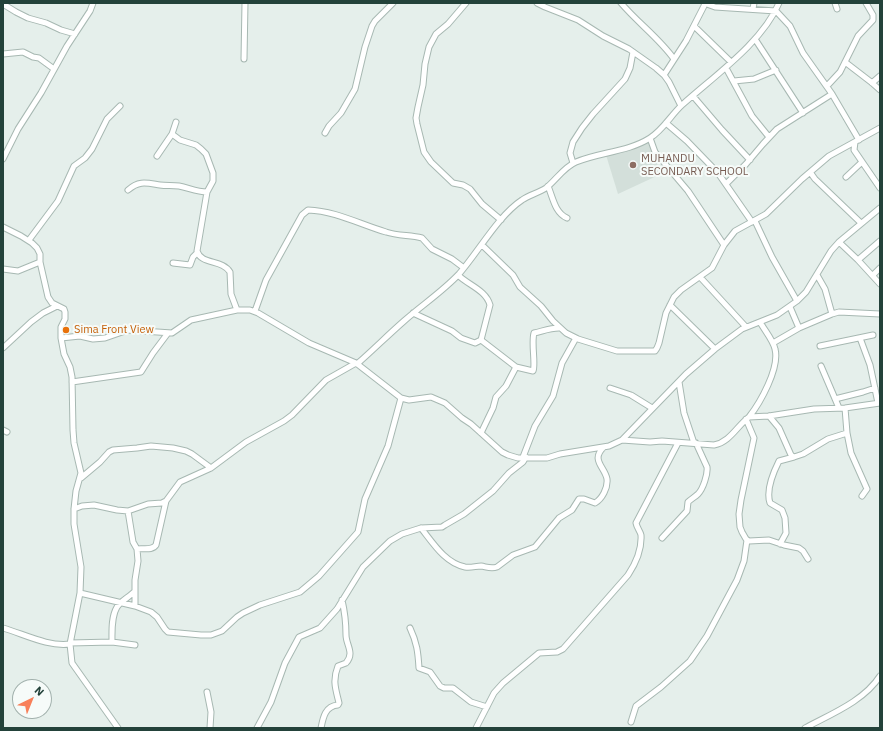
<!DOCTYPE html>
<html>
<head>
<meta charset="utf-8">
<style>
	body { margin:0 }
	#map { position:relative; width:883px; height:731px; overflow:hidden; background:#e5efeb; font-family:"IBM Plex Sans",sans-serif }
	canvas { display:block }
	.frame { position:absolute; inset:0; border:4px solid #23423a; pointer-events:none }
	.north { position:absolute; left:12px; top:679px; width:40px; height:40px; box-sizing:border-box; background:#f6fbf9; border:1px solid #a2b1ad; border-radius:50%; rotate:43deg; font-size:11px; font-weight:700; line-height:16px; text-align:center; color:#23423a }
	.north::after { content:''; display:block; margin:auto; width:14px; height:18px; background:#f8805a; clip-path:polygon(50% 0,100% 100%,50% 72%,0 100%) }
</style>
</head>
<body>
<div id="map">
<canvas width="883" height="731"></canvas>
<div class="frame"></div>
<div class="north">N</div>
</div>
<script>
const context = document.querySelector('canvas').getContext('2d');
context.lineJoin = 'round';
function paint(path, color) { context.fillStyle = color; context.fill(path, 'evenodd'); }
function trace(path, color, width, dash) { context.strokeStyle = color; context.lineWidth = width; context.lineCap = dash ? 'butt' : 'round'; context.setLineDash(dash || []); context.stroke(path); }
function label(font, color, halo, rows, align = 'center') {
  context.font = font + ' "IBM Plex Sans",sans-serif'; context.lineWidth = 4; context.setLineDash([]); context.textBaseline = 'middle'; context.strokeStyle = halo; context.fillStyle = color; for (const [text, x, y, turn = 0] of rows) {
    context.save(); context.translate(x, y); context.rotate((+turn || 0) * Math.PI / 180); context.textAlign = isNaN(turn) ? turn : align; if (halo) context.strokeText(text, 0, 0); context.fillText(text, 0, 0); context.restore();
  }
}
const built = new Path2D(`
	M648 140 661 174 618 194 606 155Z`);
const minor = new Path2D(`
	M4 3 3 4 16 12 28 18 46 23 61 30 75 34
	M466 3 448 24 436 34 429 47 425 64 423 85 418 107 416 118 417 124 424 152 431 162 453 183 463 185 470 189 482 204 501 220
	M537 3 545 7 578 20 603 36 629 49 656 68 664 75 669 82 681 106
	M621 3C638 23 659 38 674 59
	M704 3 715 7 776 11 790 26 803 53 832 94 859 140
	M835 3 837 9
	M753 9 754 3
	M694 26 731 62
	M755 39 803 113
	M3 54 23 52 33 57 39 58 54 69
	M244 59 245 3
	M845 62 871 82 880 90
	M726 68 752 116 769 137
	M664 75 686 41 705 4
	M734 81 754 79 776 70
	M872 83 880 76
	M827 86 840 72 858 36 873 20V15L866 3
	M693 96 722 130 750 160
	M666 123 687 141 718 173 752 222
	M325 133 329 126 341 113 355 89 365 47 372 26 375 21 393 3
	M172 134 180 140 196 145 201 149 206 154 213 173V181L207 192 197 251C201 265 222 259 230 272L231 294 237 310
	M650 138 655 152 688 191 724 245
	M855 142 854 150 880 188
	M157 156 172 134 176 122
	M3 159 18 129 41 93 67 46 90 11 93 3
	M573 163 570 153 573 142 582 128 593 114 625 79 630 68 633 52
	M810 172 815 179 861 223
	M846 177 862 162
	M726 184 746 164 763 144 777 129 832 94
	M548 186C553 198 555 213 567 218
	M128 190C139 180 147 183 160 185 166 186 173 185 179 186 189 188 197 192 207 192
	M755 221 772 257 797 301
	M3 227 21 236 32 243 37 248 40 254V262L48 297 52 303 64 309 65 312V319L61 327V338L64 354 70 367 72 377 73 430 74 443 81 473 76 491 74 509V524L81 567 80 593 70 644 72 663 118 728
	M29 240 58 201 74 166 85 158 92 149 107 119 120 106
	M839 242 858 260 880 284
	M482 245 513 275 520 287 541 306 553 321 566 333 578 339 617 351H655L657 348 659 343 666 313 674 297 681 290 712 268 724 245 735 231 766 214 802 179 829 156 880 128
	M858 260 880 241
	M173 263 190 265 193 257 197 253
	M3 269 18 271 40 262
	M458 275C468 285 486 290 490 305L481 340 516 367 533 371C536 365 531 343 534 333 543 331 550 328 559 328
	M817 275 825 289 832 314
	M873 275 880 268
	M700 277 746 327
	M670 305 715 349
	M790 307 799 328
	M255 311 266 280 302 215 308 210C336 211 359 224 386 232 398 236 410 235 422 238L432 249 452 259 464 268
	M413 313 452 331 461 338 475 343 481 340
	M61 338 80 336 93 339 105 338 128 330 172 333 191 320 237 310H250L258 313 309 343 356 363 401 398 409 400 431 397 445 403 462 418 471 424 502 452 508 455 518 458H547L560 454 609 446 622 440 650 442 662 441 714 445C730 442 737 426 749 417L769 416 814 409 845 408 880 403
	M860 338 870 365 878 403
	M773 343 799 328 832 314 839 312 880 314
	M820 346 873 335
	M3 348 31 322 43 313 57 306
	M357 364C373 350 388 335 404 321 422 305 442 292 459 274 479 251 498 216 522 200 529 195 538 193 546 188 556 180 564 167 576 162 600 152 628 152 650 138 663 130 671 115 682 105 714 76 762 43 779 3
	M821 366 839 408
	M72 382 141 372 153 353 168 333
	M679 382 684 413 694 443
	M610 388 631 395 652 408
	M835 399 863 392 875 388
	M845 408 847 433 851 453 867 489 862 496
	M769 416 779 428 791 455 794 457 803 454 828 439 847 433
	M749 417C760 403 780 368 775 349 773 340 765 331 760 322
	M746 419 754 438 741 500 739 514 740 527 742 532 746 539 749 541 769 540 784 545 799 548 803 551 808 559
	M3 430 7 432
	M481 433 493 408 496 397 506 386 516 367
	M622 440 686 374 715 349 742 329 777 315 797 301 806 292 831 251 839 242 880 208
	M523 457 535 426 553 396 562 363 576 338
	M81 478 100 462 109 452 113 450 137 448 151 446 173 448 186 451 192 454 211 468
	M74 509 82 506 94 505 117 510 128 511 148 504 162 503 166 501 180 482 211 468 246 442 284 421 292 415 326 380 356 363
	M128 511 133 542 137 549 138 561 135 580V606
	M421 528C433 543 445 563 465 567 471 568 476 566 481 566 487 567 491 569 497 567L513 555 535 547 559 518 572 510 579 499H584L595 503C602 499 608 488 607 479 605 467 590 460 604 447
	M662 538 687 511 688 502C691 499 695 497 698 494 703 489 708 474 707 467L696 443
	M780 544 786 533 785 518 782 510 770 503C766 491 773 473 779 461L794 457
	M137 549C144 548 152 551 156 545L166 501
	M80 593 135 606 151 612 157 617 165 629 168 632 201 635H211L222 631 237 617 243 613 260 605 300 592 319 576 358 532 365 499 388 446 401 398
	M3 628C24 634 48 647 70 644
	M410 628C417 643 418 652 419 668L430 672 440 686 444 688H453L471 702 487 707
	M112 642C112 632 111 617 117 607 121 601 129 597 134 592
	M70 643 112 642 135 645
	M207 692 211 712 210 728
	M631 722 636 706 661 687 690 661 707 636 737 580 744 561 747 540
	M257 728 271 702 285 663 299 637 320 628 337 609 363 567 390 541 402 534 421 528 442 527 445 525 464 514 493 491 509 473 523 462 526 457
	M321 728C323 718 325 706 338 705L339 703C336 690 332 681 338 666L346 663C355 653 346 645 346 635 346 622 345 613 342 600
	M476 728 494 693 503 683 539 653 557 652 563 649 628 575C636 563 642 550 641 535 640 531 637 528 636 523L678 443
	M805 728C831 714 864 701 880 676`);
const markers = [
	[633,165,4,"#8d6e63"],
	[66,330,4,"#e8710a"]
];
const educationNames = [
	["MUHANDU",641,159],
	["SECONDARY SCHOOL",641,172]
];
const foodNames = [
	["Sima Front View",74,330]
];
paint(built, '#d3dfda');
trace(minor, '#a7b8b2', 7);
trace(minor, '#fff', 5);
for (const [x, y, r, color] of markers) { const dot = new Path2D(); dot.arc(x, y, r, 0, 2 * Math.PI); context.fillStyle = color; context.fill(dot); trace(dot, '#f6fbf9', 1.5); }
label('11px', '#785e54', '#f6fbf9', educationNames, 'left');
label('11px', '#c56008', '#f6fbf9', foodNames, 'left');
</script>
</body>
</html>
